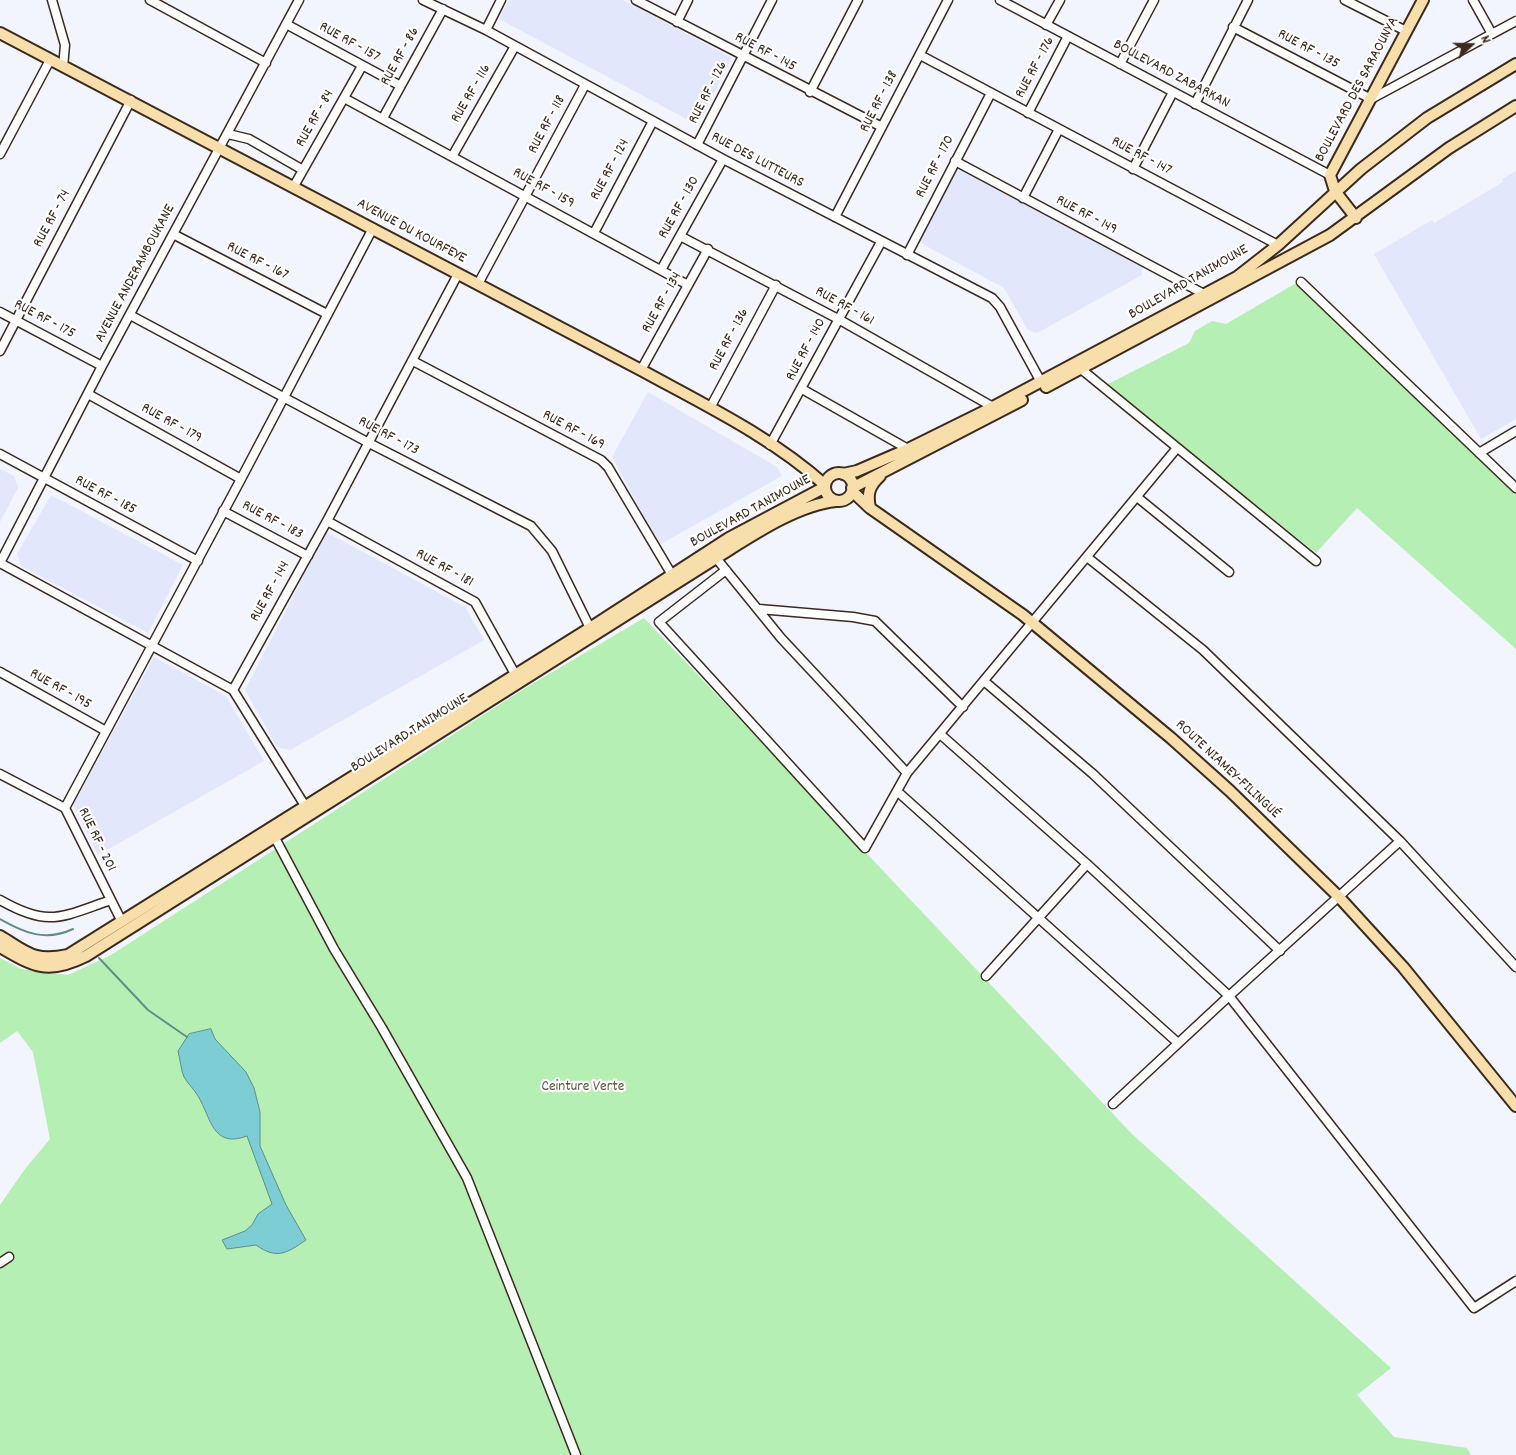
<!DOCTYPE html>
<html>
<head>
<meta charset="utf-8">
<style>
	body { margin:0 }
	#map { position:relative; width:1516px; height:1455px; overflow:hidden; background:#f2f4fe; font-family:Dekko,sans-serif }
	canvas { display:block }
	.north { position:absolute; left:1446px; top:20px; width:50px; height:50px; -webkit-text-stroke:4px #fff; paint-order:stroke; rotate:69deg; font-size:14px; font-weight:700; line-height:20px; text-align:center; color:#3b2a1e }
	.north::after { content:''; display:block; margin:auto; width:18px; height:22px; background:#3b2a1e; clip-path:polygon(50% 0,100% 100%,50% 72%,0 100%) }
</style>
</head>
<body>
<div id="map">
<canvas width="1516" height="1455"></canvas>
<div class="north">N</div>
</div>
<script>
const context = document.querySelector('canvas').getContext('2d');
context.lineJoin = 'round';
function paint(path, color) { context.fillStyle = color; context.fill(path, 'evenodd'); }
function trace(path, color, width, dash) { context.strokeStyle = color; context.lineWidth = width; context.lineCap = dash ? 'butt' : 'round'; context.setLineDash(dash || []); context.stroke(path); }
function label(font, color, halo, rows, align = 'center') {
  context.font = font + ' Dekko,sans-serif'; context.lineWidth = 4.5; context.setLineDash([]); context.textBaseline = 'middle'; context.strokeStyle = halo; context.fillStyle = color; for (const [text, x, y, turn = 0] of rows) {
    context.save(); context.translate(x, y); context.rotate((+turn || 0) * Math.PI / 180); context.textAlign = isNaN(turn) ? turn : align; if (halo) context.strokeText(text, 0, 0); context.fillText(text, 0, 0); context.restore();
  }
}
const built = new Path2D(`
	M509 0H623L732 58 698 125 499 19Z
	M956 165 1142 264V275L1037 333 1028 330 1004 288 917 241Z
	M1516 171V419L1481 439 1374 254 1432 220 1434 223 1471 201 1503 182 1502 179Z
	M648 392 777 467 782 476 659 545 612 457Z
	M0 469 14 476 18 488 0 522Z
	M51 495 183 565 148 633 21 566 17 554Z
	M326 532 465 607 484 640 290 750 277 747 245 690Z
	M154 657 226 696 264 761 98 855 73 805Z`);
const green = new Path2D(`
	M1298 282 1516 494V649L1357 508 1316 553 1106 385 1189 343 1195 331 1212 321 1226 324Z
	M644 618 1132 1134 1391 1368 1357 1395 1394 1437 1467 1448 1471 1455H0V1205L25 1169 50 1139 33 1052 17 1031 0 1043V958L21 969 68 975 111 955 522 690Z`);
const water = new Path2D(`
	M211 1029 215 1039 246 1072 254 1088 260 1112V1146L286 1205 306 1240C287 1253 277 1260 256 1245L227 1249 222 1240 245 1231 252 1225 258 1214 272 1204 247 1136C212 1149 211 1117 198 1096 194 1089 188 1084 184 1077 181 1070 180 1059 178 1051L189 1034Z`);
const stream = new Path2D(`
	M0 919C25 933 45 942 73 929
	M99 958 148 1010 187 1037`);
const minor = new Path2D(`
	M52 0 65 45 63 67
	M150 0 266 63
	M423 0 486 30 723 159 992 298 1000 307 1041 382
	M636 0 882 127
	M1000 0 1330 175
	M1345 0 1406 31
	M1473 0 1492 34
	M677 22 688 0
	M286 24 399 85
	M1046 25 1060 0
	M1233 27 1371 99 1516 21
	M486 30 501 0
	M920 55 1278 245
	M1120 64 1154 0
	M810 92 858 0
	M344 98 688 285
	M1195 104 1248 0
	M1028 113 1068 36
	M383 118 443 9
	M228 134 249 139 303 170
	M697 145 772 0
	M0 154 50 60
	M453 155 515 46
	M955 161 1204 294
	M1133 169 1173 92
	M294 186 362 66
	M1023 198 1059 129
	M835 217 948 0
	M594 233 653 121
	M173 234 327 314
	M680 236 840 320 993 407
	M907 255 991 93
	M661 270 723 159
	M1301 282 1516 488
	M478 284 585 85
	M0 312 102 366
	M130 315 369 443 531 526 552 551 590 628
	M0 351 131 100
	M413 361 601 460 608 467 672 575
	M1081 369 1316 561
	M641 370 708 249
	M802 389 908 449
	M88 394 241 479
	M710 408 776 285
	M770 445 881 242
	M1479 453 1516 431
	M0 454 198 561
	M1137 497 1229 572
	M223 511 308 556
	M327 521 475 602 515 674
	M1087 557 1203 650 1400 841 1516 967
	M716 558 781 638 907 773
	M0 563 233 690 327 521 458 274
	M0 563 102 366 299 0
	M726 570 659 622 865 848 907 773 1177 448
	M759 609 853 617 875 621 963 707
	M0 672 106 731
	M984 681 1093 774 1280 951
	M233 690 307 809
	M940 734 1087 864 1229 996 1474 1308 1516 1281
	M0 774 65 808 122 922
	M898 792 1178 1043
	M65 808 241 479 373 228
	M273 834 334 949 382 1028 467 1178 576 1455
	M0 900C49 928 61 917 111 900
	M986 976 1087 864
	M1113 1104 1229 996 1400 841
	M0 1263 9 1257`);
const major = new Path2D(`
	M0 33 641 370C703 404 772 437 825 485
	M1356 218 1335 191 1330 175 1423 0
	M1046 387 1330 235 1449 148 1516 106
	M825 487a14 14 0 1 1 28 0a14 14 0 1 1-28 0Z
	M843 474 857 471 908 449 993 407 1237 277 1278 245 1361 169 1427 118 1516 64
	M852 488 1022 400
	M852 491 870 508 1023 615 1171 738 1230 791 1339 897 1403 967 1516 1106
	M870 508C867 494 869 486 880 476
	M0 936C28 953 34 962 68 955L590 628 729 538 825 487
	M0 947C34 967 48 975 86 956L716 558C750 537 796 505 836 501`);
const streetNames = [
	["RUE RF - 157",349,43,29],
	["RUE RF - 135",1308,50,28],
	["RUE RF - 145",765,53,28],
	["RUE RF - 86",401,57,-61],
	["RUE RF - 176",1036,68,-62],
	["BOULEVARD ZABARKAN",1171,75,28],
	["BOULEVARD DES SARAOUNYA",1358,90,-62],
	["RUE RF - 126",709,93,-63],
	["RUE RF - 116",472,94,-60],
	["RUE RF - 138",880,102,-63],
	["RUE RF - 84",316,119,-61],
	["RUE RF - 118",548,125,-62],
	["RUE RF - 147",1141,157,28],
	["RUE DES LUTTEURS",757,161,28],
	["RUE RF - 170",936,167,-63],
	["RUE RF - 124",611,170,-62],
	["RUE RF - 159",543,189,29],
	["RUE RF - 130",680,208,-61],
	["RUE RF - 149",1086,216,28],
	["RUE RF - 74",53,219,-62],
	["AVENUE DU KOURFEYE",411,232,28],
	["RUE RF - 167",257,262,27],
	["AVENUE ANDERAMBOUKANE",136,274,-62],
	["BOULEVARD TANIMOUNE",1189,283,-30],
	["RUE RF - 134",663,303,-61],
	["RUE RF - 161",844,307,29],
	["RUE RF - 175",44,320,28],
	["RUE RF - 136",730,340,-62],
	["RUE RF - 140",807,350,-62],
	["RUE RF - 179",171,424,29],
	["RUE RF - 169",573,431,28],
	["RUE RF - 173",388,437,28],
	["RUE RF - 185",105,496,28],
	["BOULEVARD TANIMOUNE",751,512,-29],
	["RUE RF - 183",272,521,28],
	["RUE RF - 181",444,569,29],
	["RUE RF - 144",271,592,-61],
	["RUE RF - 195",60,690,29],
	["BOULEVARD TANIMOUNE",410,734,-32],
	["ROUTE NIAMEY-FILINGUÉ",1227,770,43],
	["RUE RF - 201",96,840,64]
];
const parkNames = [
	["Ceinture Verte",583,1088]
];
paint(built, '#e3e7fc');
paint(green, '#b6efb3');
paint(water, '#7ccdd4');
trace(water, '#628c8b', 1);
trace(stream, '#628c8b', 2);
trace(minor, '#3b2a1e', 11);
trace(major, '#3b2a1e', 14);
trace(minor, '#fff', 8);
trace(major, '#f8deab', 10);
label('15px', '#3b2a1e', '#fff', streetNames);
label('15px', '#5a5b43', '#fff', parkNames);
</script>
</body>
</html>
